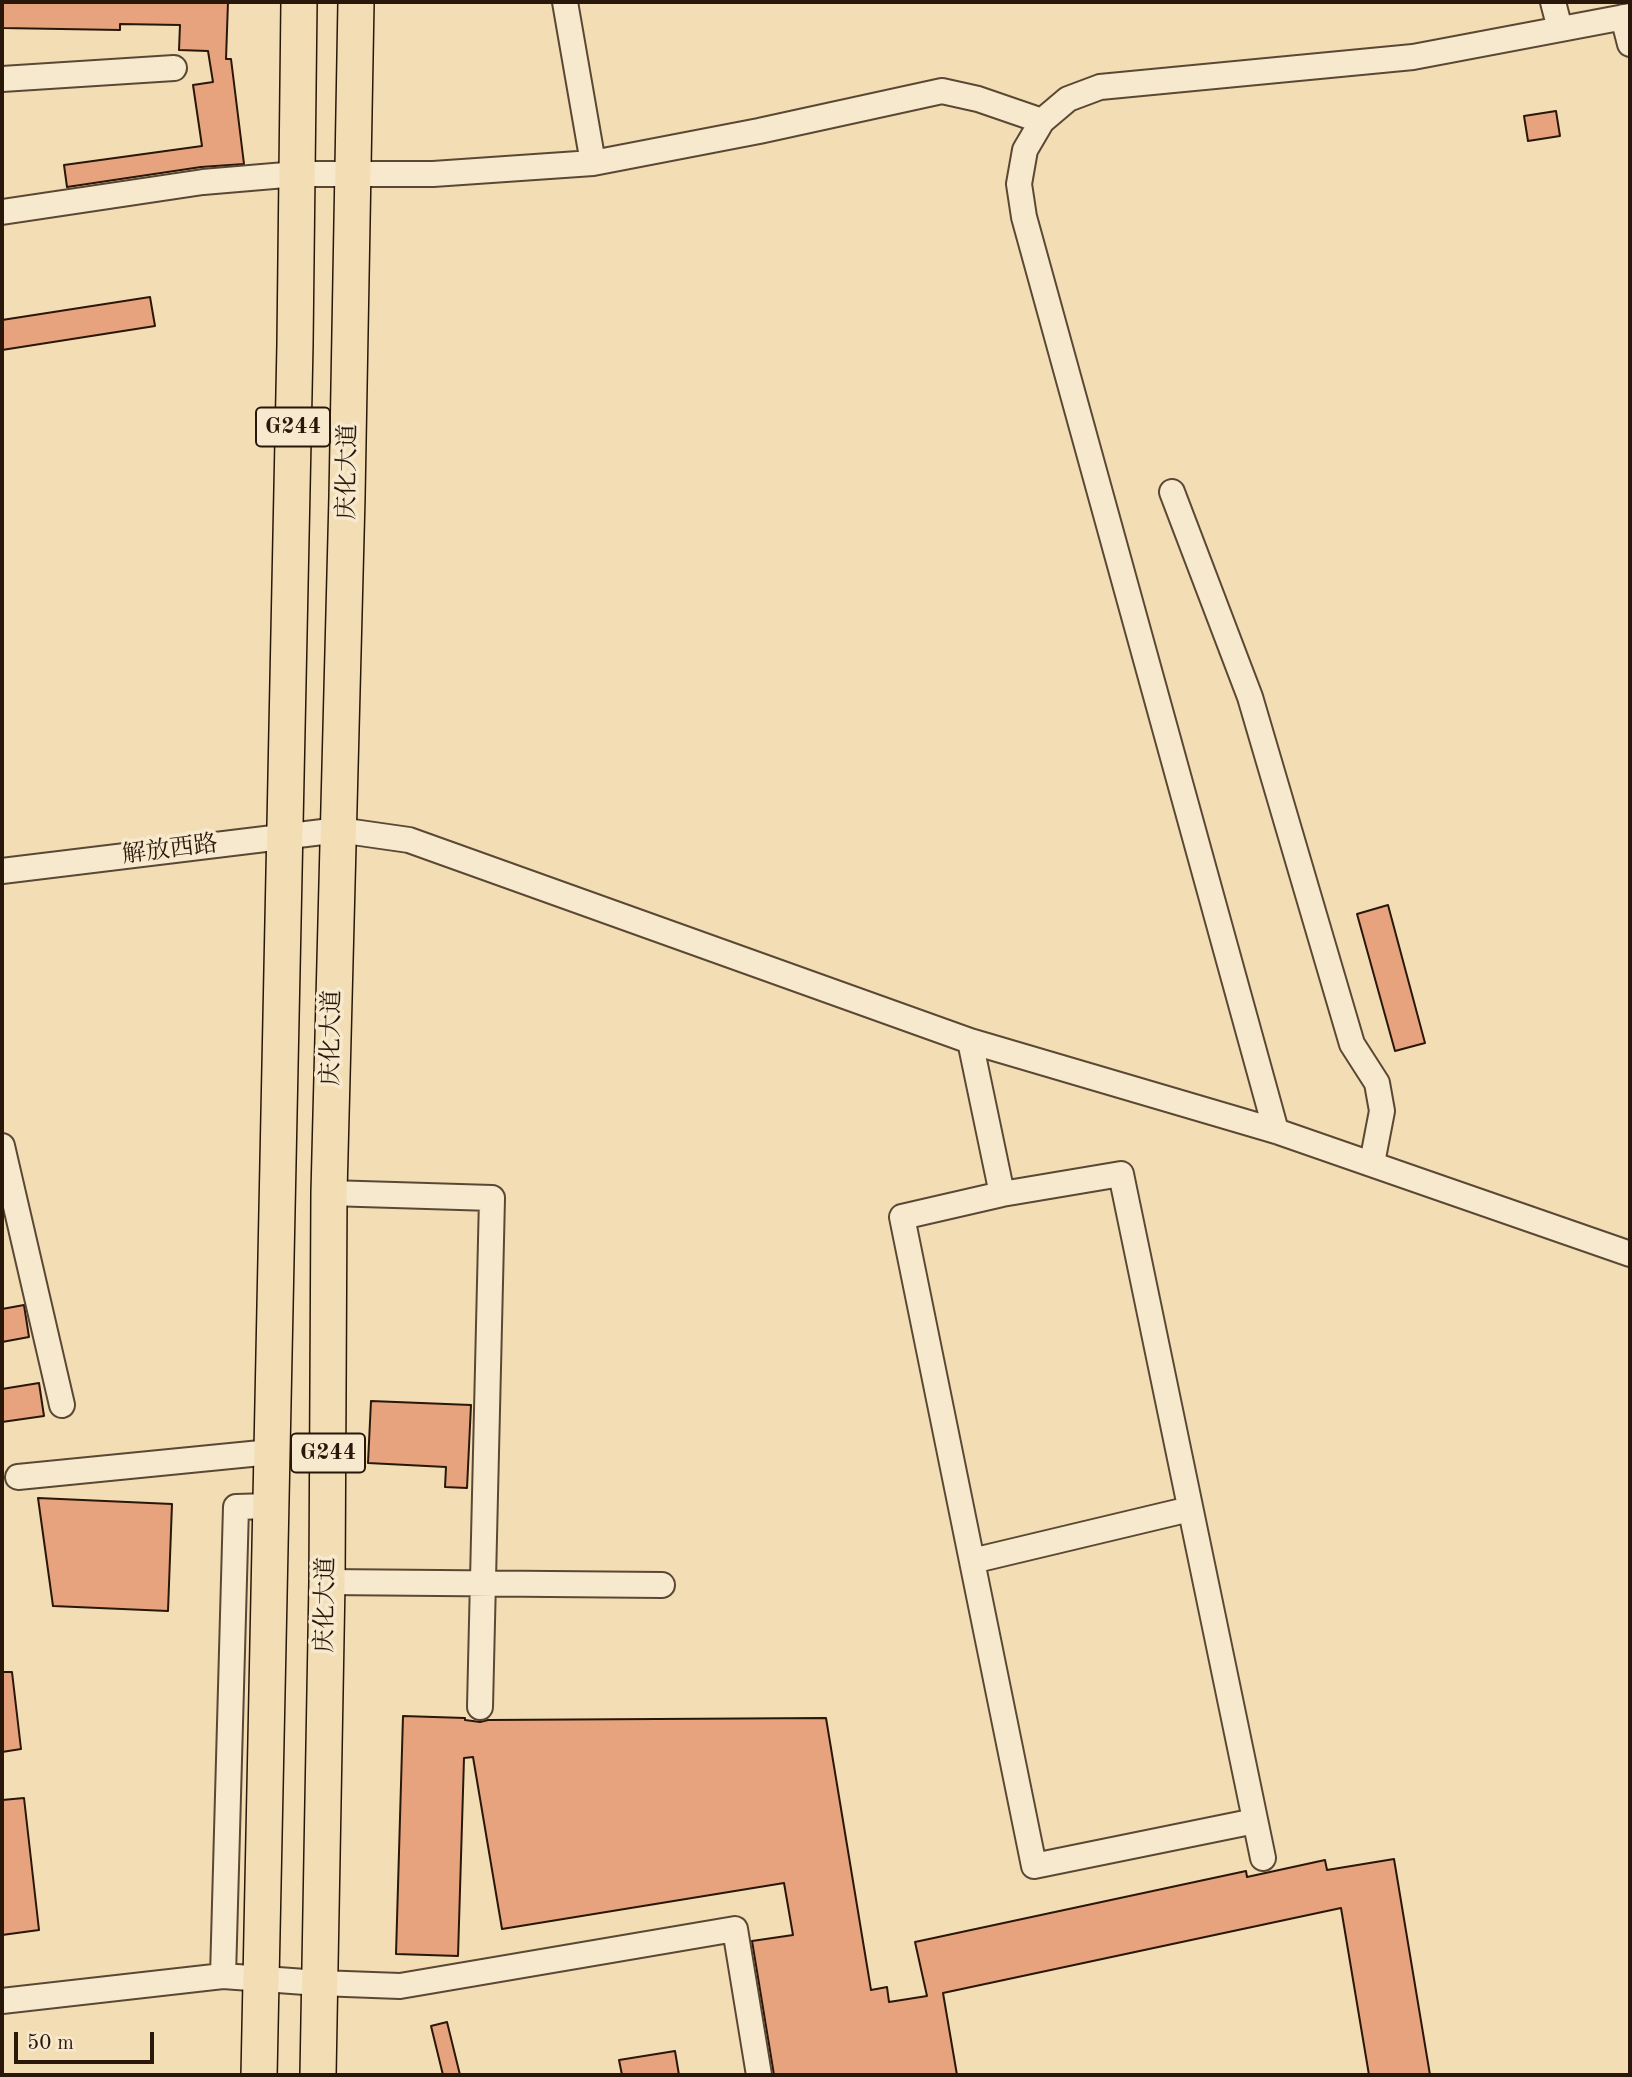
<!DOCTYPE html>
<html>
<head>
<meta charset="utf-8">
<style>
	body { margin:0 }
	#map { position:relative; width:1632px; height:2077px; overflow:hidden; background:#f2ddb4; font-family:"Old Standard TT",serif }
	canvas { display:block }
	.frame { position:absolute; inset:0; border:4px solid #291709; pointer-events:none }
	.scale { position:absolute; left:14px; top:2032px; width:140px; height:32px; box-sizing:border-box; border:4px solid #291709; border-top:0; padding-left:9px; font-size:21px; line-height:24px; white-space:nowrap; color:#291709; -webkit-text-stroke:5px #f7e9ce; paint-order:stroke }
</style>
</head>
<body>
<div id="map">
<canvas width="1632" height="2077"></canvas>
<div class="frame"></div>
<div class="scale">50 m</div>
</div>
<script>
const context = document.querySelector('canvas').getContext('2d');
context.lineJoin = 'round';
function paint(path, color) { context.fillStyle = color; context.fill(path, 'evenodd'); }
function trace(path, color, width, dash) { context.strokeStyle = color; context.lineWidth = width; context.lineCap = dash ? 'butt' : 'round'; context.setLineDash(dash || []); context.stroke(path); }
function label(font, color, halo, rows, align = 'center') {
  context.font = font + ' "Old Standard TT","Noto Serif SC",serif'; context.lineWidth = 7; context.setLineDash([]); context.textBaseline = 'middle'; context.strokeStyle = halo; context.fillStyle = color; for (const [text, x, y, turn = 0] of rows) {
    context.save(); context.translate(x, y); context.rotate((+turn || 0) * Math.PI / 180); context.textAlign = isNaN(turn) ? turn : align; if (halo) context.strokeText(text, 0, 0); context.fillText(text, 0, 0); context.restore();
  }
}
const building = new Path2D(`
	M2 2H228L226 59H231L244 164 201 167 67 187 64 165 202 146 193 85 213 82 208 51 179 50 180 25 120 24V30L2 28Z
	M1556 111 1560 136 1528 141 1524 116Z
	M150 297 155 326 2 350V320Z
	M1388 905 1425 1043 1395 1051 1357 914Z
	M24 1305 29 1337 2 1342V1309Z
	M39 1383 44 1416 2 1422V1389Z
	M371 1401 471 1405 467 1488 445 1487 446 1467 368 1463Z
	M38 1498 172 1504 168 1611 53 1606Z
	M2 1672H12L21 1749 2 1752Z
	M403 1716 465 1718V1720L480 1722 488 1720 826 1718 871 1990 887 1987 889 2002 927 1996 915 1942 1246 1871 1247 1877 1325 1860 1327 1870 1394 1859 1430 2075H1369L1341 1908 943 1993 957 2075H774L752 1941 793 1935 784 1883 502 1929 473 1757 464 1758 458 1956 396 1954Z
	M24 1798 39 1930 2 1935V1800Z
	M447 2022 460 2075H443L431 2026Z
	M675 2051 679 2075H622L619 2060Z`);
const minor = new Path2D(`
	M565 2 593 163
	M1553 2 1560 29
	M1623 17 1630 44
	M2 79 174 68
	M2 212 203 182 297 174H433L593 163 759 131 942 91 978 99 1042 121
	M1172 492 1250 697 1352 1044 1377 1083 1382 1111 1372 1163
	M2 871 339 830 409 840 970 1041 1276 1131 1630 1254
	M970 1041 1002 1194 1121 1174 1263 1858
	M1276 1131 1024 217 1019 184 1025 150 1042 121 1068 99 1100 87 1413 57 1630 16
	M2 1146 62 1405
	M329 1193 492 1198 480 1707
	M1002 1194 902 1217 1034 1866 1255 1821
	M18 1477 271 1452
	M972 1561 1190 1509
	M327 1582 662 1585
	M223 1976 236 1507 270 1506
	M2 2001 223 1976 319 1983 400 1986 735 1929 759 2075`);
const highway = new Path2D(`
	M259 2075 295 344 299 2
	M318 2075 327 1582 329 1193 347 497 356 2`);
const shields = [
	[293,427,74],
	[328,1453,74]
];
const shieldNames = [
	["G244",293,427],
	["G244",328,1453]
];
const streetNames = [
	["庆化大道",348,472,-89],
	["解放西路",170,850,-7],
	["庆化大道",332,1038,-89],
	["庆化大道",326,1605,-89]
];
paint(building, '#e6a37e');
trace(building, '#291709', 2);
trace(minor, '#5b4834', 28);
trace(highway, '#291709', 38);
trace(minor, '#f7e9ce', 24);
trace(highway, '#f2ddb4', 35);
for (const [x, y, w] of shields) { const box = new Path2D(); box.roundRect(x - w / 2, y - 19.5, w, 39, 5); context.fillStyle = '#f7e9ce'; context.fill(box); trace(box, '#291709', 2); }
label('bold 23px', '#291709', null, shieldNames);
label('24px', '#291709', '#f7e9ce', streetNames);
</script>
</body>
</html>
